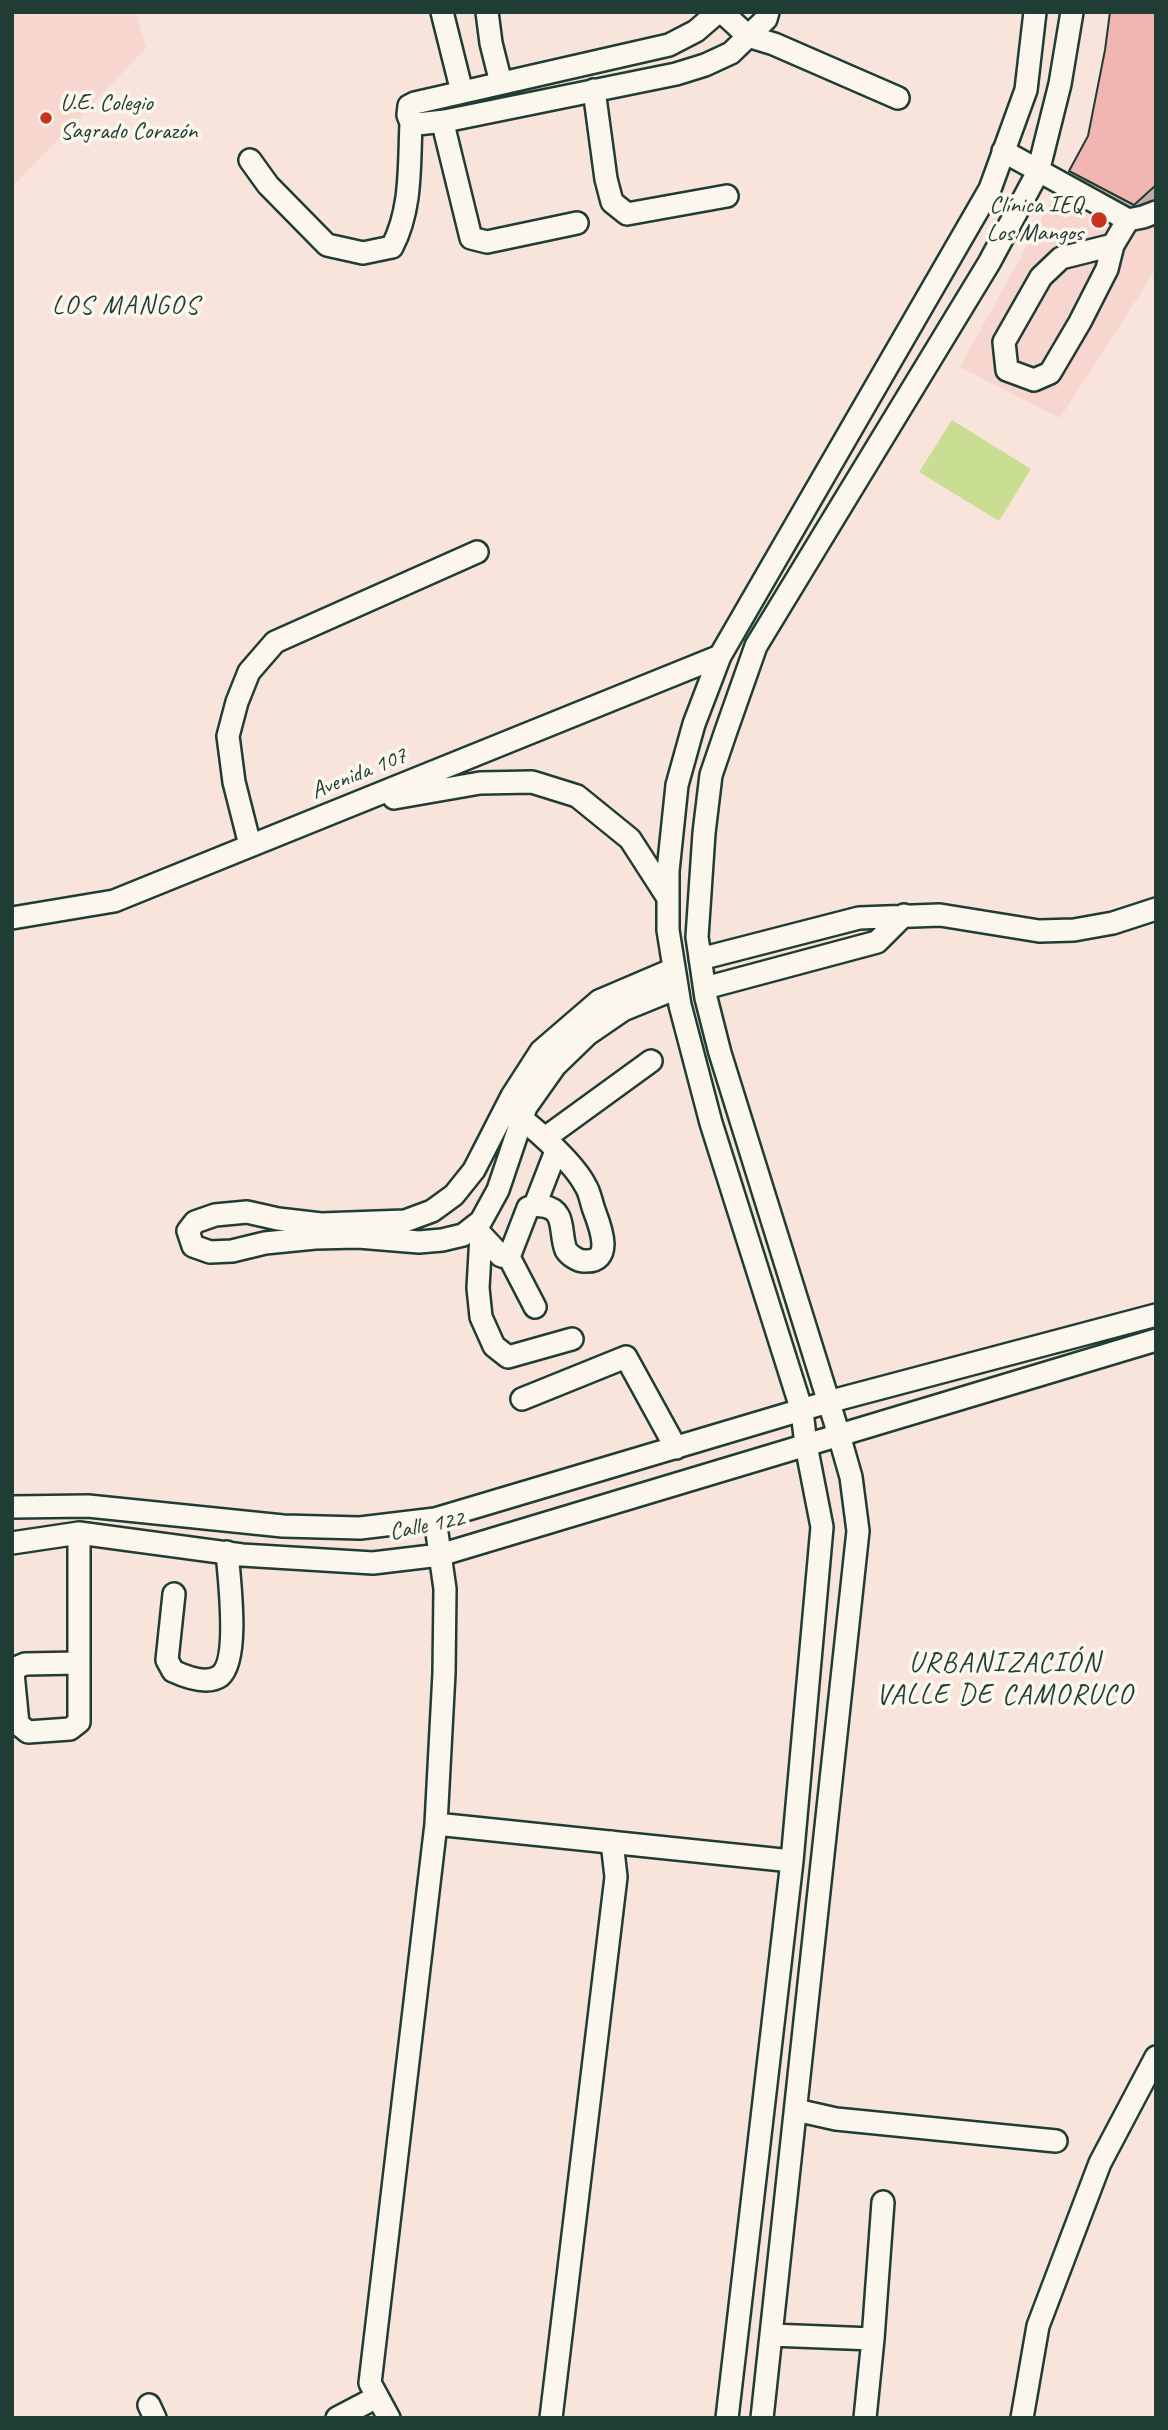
<!DOCTYPE html>
<html>
<head>
<meta charset="utf-8">
<style>
	body { margin:0 }
	#map { position:relative; width:1168px; height:2430px; overflow:hidden; background:#f8e4db; font-family:Caveat,sans-serif }
	canvas { display:block }
	.frame { position:absolute; inset:0; border:14px solid #1f3d34; pointer-events:none }
</style>
</head>
<body>
<div id="map">
<canvas width="1168" height="2430"></canvas>
<div class="frame"></div>
</div>
<script>
const context = document.querySelector('canvas').getContext('2d');
context.lineJoin = 'round';
function paint(path, color) { context.fillStyle = color; context.fill(path, 'evenodd'); }
function trace(path, color, width, dash) { context.strokeStyle = color; context.lineWidth = width; context.lineCap = dash ? 'butt' : 'round'; context.setLineDash(dash || []); context.stroke(path); }
function label(font, color, halo, rows, align = 'center') {
  context.font = font + ' Caveat,sans-serif'; context.lineWidth = 7; context.setLineDash([]); context.textBaseline = 'middle'; context.strokeStyle = halo; context.fillStyle = color; for (const [text, x, y, turn = 0] of rows) {
    context.save(); context.translate(x, y); context.rotate((+turn || 0) * Math.PI / 180); context.textAlign = isNaN(turn) ? turn : align; if (halo) context.strokeText(text, 0, 0); context.fillText(text, 0, 0); context.restore();
  }
}
const built = new Path2D(`
	M12 12H136L146 48 12 187Z
	M1110 12H1156V269L1060 418 960 367 1088 136 1105 50Z`);
const green = new Path2D(`
	M952 420 1031 469 999 521 919 472Z`);
const shadow = new Path2D(`
	M1156 12V221L1153 223 1090 189 1071 170Z`);
const building = new Path2D(`
	M1110 12H1156V185L1134 205 1069 171 1088 136 1105 50Z`);
const minor = new Path2D(`
	M442 12 462 92
	M487 12 491 43 501 83
	M718 12 696 31 669 45 415 103 409 106 408 115 411 123 417 124 445 121 676 74 705 65 731 53 766 19 768 12
	M722 12 748 36 774 44 898 98
	M594 90 606 179 612 202 627 214 727 196
	M445 121V132L471 238 487 242 577 223
	M1003 151 1128 220 1143 217 1156 212
	M250 160 268 185 327 245 363 253 392 247C412 209 409 165 411 123
	M1113 245 1061 258 1041 277 1004 342 1007 370 1034 380 1050 373 1080 322 1107 269 1113 245 1128 220
	M394 798 480 783 532 782 577 796 630 839 668 898
	M250 845 234 782 228 736 237 702 249 672 275 642 477 552
	M12 918 114 901 720 656
	M700 959 859 918 940 915 1039 931 1074 930 1113 923 1156 909
	M674 969 599 1001 541 1051 512 1096 474 1170 454 1195 432 1211 405 1221 321 1224 278 1219 247 1212 215 1215 195 1222 188 1231 193 1246 210 1252 232 1251 265 1243 315 1238 358 1237 419 1242 442 1240 463 1235 481 1221 498 1190 526 1107 555 1066 588 1034 623 1010 677 988
	M705 988 877 942 904 915
	M545 1138 651 1061
	M535 1205 556 1151
	M474 1227 501 1256 509 1257 528 1208C534 1205 536 1205 543 1206 567 1210 559 1233 566 1250 569 1255 578 1261 584 1261 615 1263 600 1226 594 1210 591 1202 590 1192 585 1185 575 1165 540 1133 522 1119
	M481 1235 478 1288 481 1317 494 1346 508 1357 572 1339
	M509 1257 535 1307
	M522 1399 626 1357 676 1448
	M12 1507 88 1506 283 1526 360 1528 435 1519 828 1402 1156 1315
	M435 1519 445 1589 444 1673 436 1824
	M12 1543 79 1533 242 1555 373 1563 440 1555 1156 1340
	M174 1594 167 1660 173 1671C186 1677 207 1685 220 1676 240 1660 229 1577 227 1552
	M79 1663 25 1664 18 1667 13 1673 18 1724 28 1732 70 1729 79 1722V1533
	M796 2110 836 2119 1056 2141
	M771 2335 873 2339 883 2202
	M149 2405 155 2418
	M337 2418 377 2397
	M389 2418 370 2383 436 1824 792 1861
	M551 2418 616 1877 612 1842
	M727 2418 792 1861 822 1527 806 1445 802 1411 711 1123 680 1005 668 930V871L677 785 694 724 720 656 990 189 1026 90 1035 12
	M762 2418 858 1531 851 1477 839 1435 720 1053 706 998 697 937 704 833 711 775 726 731 756 646 989 263 1038 172 1060 84 1072 12
	M865 2418 873 2339
	M1022 2418 1038 2326 1100 2163 1156 2057`);
const markers = [
	[46,118,7,"#c8321e"],
	[1099,220,9,"#c8321e"]
];
const poiNames = [
	["U.E. Colegio",60,104],
	["Sagrado Corazón",60,132],
	["Clínica IEQ",1083,206,"right"],
	["Los Mangos",1083,234,"right"]
];
const streetNames = [
	["Avenida 107",359,774,-22],
	["Calle 122",427,1526,-11]
];
const neighbourhoodNames = [
	["LOS MANGOS",126,306]
];
const quarterNames = [
	["URBANIZACIÓN",1005,1664],
	["VALLE DE CAMORUCO",1005,1696]
];
paint(built, '#f6d6cf');
paint(green, '#c9de93');
paint(shadow, '#0003');
paint(building, '#f1b6b2');
trace(building, '#1f3d34', 2);
trace(minor, '#1f3d34', 26);
trace(minor, '#fbf7ec', 21);
for (const [x, y, r, color] of markers) { const dot = new Path2D(); dot.arc(x, y, r, 0, 2 * Math.PI); context.fillStyle = color; context.fill(dot); trace(dot, '#fbf7ec', 2.5); }
label('24px', '#1f3d34', '#fbf7ec', poiNames, 'left');
label('24px', '#1f3d34', '#fbf7ec', streetNames);
context.letterSpacing = '2px';
label('26px', '#1f3d34', '#fbf7ec', neighbourhoodNames);
context.letterSpacing = '0px';
context.letterSpacing = '2px';
label('28px', '#1f3d34', '#fbf7ec', quarterNames);
context.letterSpacing = '0px';
</script>
</body>
</html>
